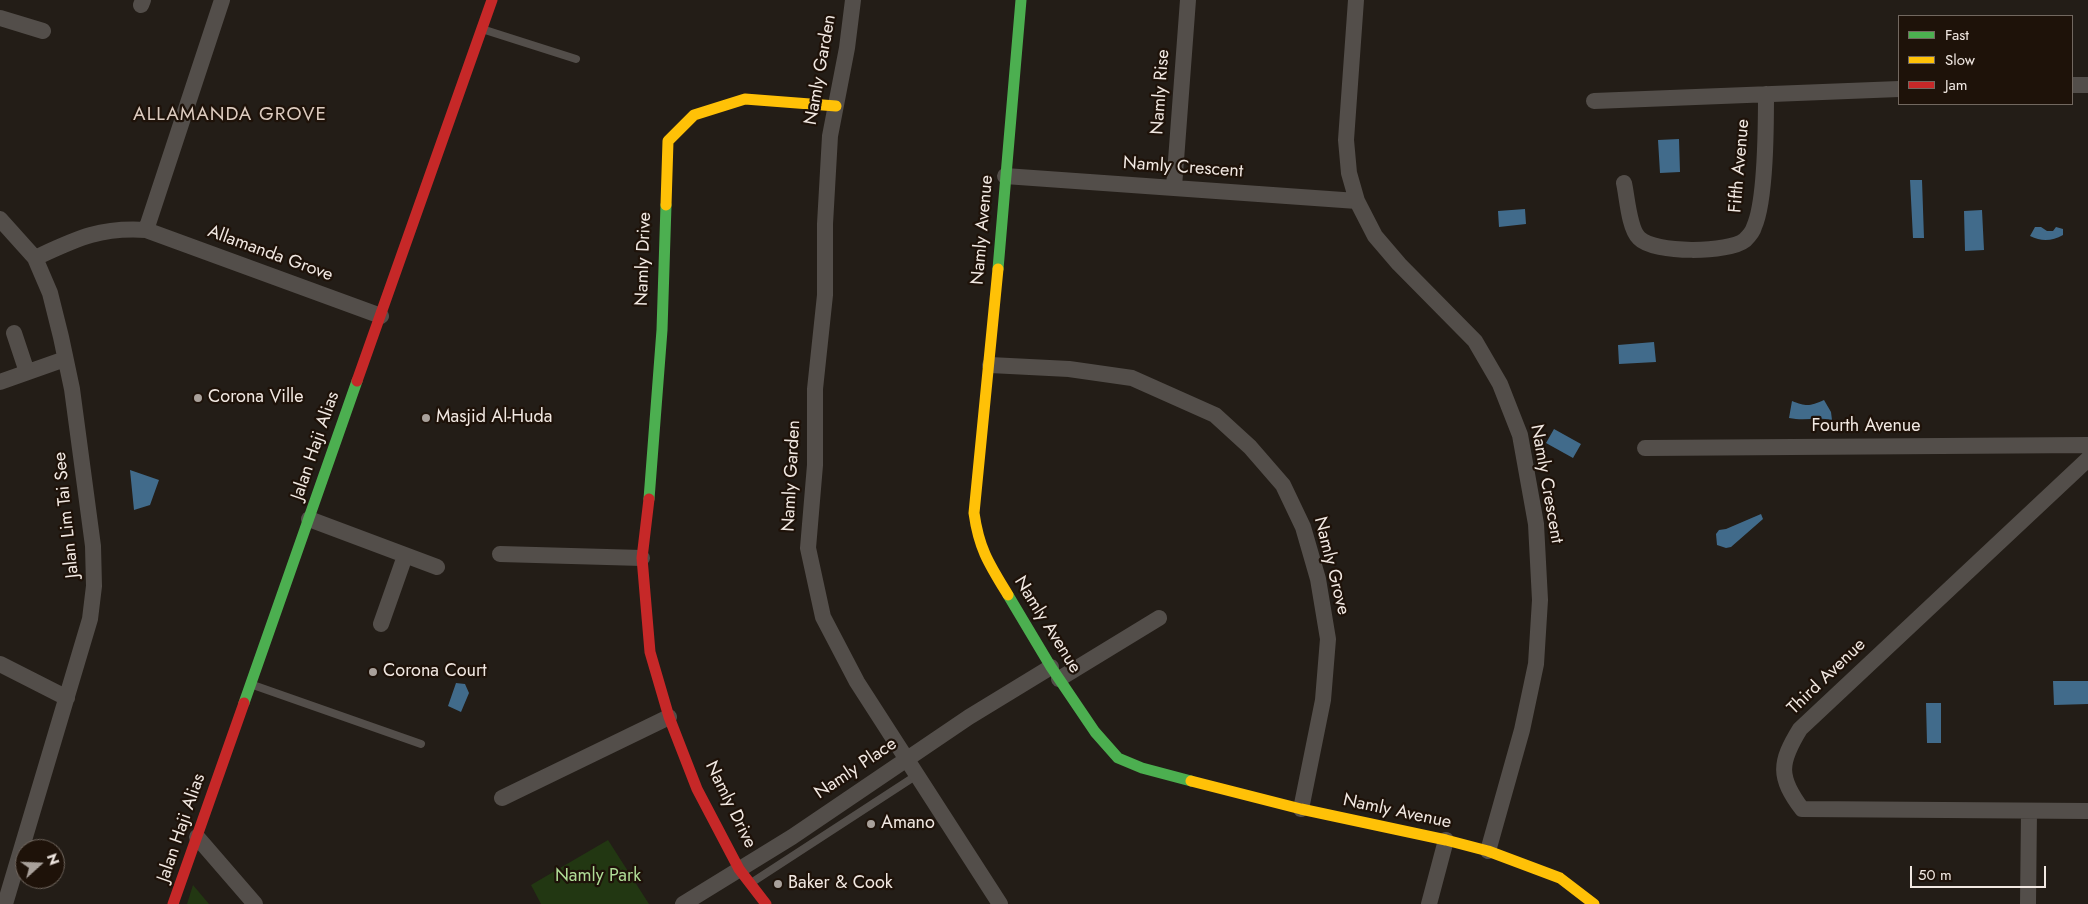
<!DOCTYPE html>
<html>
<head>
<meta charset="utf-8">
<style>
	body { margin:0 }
	#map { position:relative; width:2088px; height:904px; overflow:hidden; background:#231d17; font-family:Jost,sans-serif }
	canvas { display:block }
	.legend { position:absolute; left:1898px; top:15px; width:175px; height:90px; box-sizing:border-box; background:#1e1209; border:1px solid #726860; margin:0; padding:6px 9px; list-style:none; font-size:15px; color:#f1e8e2 }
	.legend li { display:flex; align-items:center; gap:10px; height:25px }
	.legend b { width:25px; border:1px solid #726860 }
	.north { position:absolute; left:15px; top:839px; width:50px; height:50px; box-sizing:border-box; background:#1e1209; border:1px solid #726860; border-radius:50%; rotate:70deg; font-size:14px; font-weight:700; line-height:20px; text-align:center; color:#f1e8e2 }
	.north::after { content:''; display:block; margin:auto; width:18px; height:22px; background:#a9a19b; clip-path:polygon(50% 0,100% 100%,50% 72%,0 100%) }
	.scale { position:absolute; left:1910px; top:866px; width:136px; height:22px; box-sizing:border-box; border:2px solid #f1e8e2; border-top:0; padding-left:6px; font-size:15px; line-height:18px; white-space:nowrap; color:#f1e8e2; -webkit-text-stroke:4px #1e1209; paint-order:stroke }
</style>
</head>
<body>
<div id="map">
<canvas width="2088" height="904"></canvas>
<ul class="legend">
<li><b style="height:6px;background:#4caf50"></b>Fast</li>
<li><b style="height:6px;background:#ffc107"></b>Slow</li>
<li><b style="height:6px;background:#c62828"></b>Jam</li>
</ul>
<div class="north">N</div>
<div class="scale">50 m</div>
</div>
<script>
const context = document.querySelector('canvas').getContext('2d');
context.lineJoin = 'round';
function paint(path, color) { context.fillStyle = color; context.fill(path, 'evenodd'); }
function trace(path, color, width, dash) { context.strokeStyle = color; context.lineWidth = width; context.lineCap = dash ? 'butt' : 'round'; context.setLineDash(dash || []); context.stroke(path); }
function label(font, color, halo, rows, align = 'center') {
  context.font = font + ' Jost,sans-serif'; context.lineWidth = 4.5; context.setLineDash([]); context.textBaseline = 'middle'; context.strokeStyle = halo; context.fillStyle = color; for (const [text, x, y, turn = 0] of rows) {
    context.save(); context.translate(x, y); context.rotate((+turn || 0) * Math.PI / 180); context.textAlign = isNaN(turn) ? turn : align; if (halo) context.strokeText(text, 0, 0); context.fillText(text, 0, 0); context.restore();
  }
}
const green = new Path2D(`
	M608 840 649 904H541L531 885Z
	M193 885 209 904H187Z`);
const water = new Path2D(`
	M1679 139 1680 172 1660 173 1658 140Z
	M1910 180H1922L1924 238H1913Z
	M1525 209 1526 224 1499 227 1498 211Z
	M1982 210 1984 250 1965 251 1964 211Z
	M2035 227H2041L2047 231H2053L2056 227 2063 229V235C2052 241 2042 242 2030 236Z
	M1654 342 1656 362 1619 364 1618 345Z
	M1824 400 1831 412 1832 420C1817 417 1804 421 1789 418L1792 401C1807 407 1810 406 1824 400Z
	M1554 429 1581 444 1573 458 1546 443Z
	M130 470 159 480 150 505 134 510Z
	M1761 514 1763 519 1731 547 1726 548 1717 545 1716 534 1719 530 1726 529Z
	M2088 681V704L2054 705 2053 681Z
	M456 683 465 684 469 693 461 712 448 706Z
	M1926 703H1941V743H1927Z`);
const lane = new Path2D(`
	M485 30 576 59
	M253 685 421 744
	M751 883 917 775`);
const street = new Path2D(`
	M853 0 847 48 830 136 825 224V295L815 389V465L808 548 823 617 857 682 1000 904
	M1356 0 1346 140 1349 173 1357 201 1375 236 1399 264 1475 341 1500 384 1520 435 1536 524 1540 600 1536 664 1522 730 1488 851
	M141 5 143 0
	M0 18 43 31
	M2072 85H2088
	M1594 101 1899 89
	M1005 176 1357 201
	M1624 183C1627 196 1629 229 1639 238 1654 254 1729 253 1745 240 1748 237 1753 231 1754 227 1766 201 1766 125 1766 94
	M1174 187 1188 0
	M0 219 35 258 50 293 61 337 72 389 93 546 94 586 90 619 5 904
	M146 230 222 0
	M35 258C76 239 99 227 146 230L381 316
	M14 333 27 372
	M990 365 1069 369 1132 378 1215 415 1250 447 1283 485 1303 527 1318 579 1328 639 1323 700 1301 809
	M0 382 65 359
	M1645 448 2088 445
	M2088 459 1800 729C1779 763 1778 777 1802 809L2088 811
	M309 519 437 567
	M500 554 642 558
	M381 624 405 556
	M0 664 67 698
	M1059 679 1159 618
	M502 798 669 717
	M197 837 255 904
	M683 904 792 837 969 717 1051 667
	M1429 904 1446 840
	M2028 904 2029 811`);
const fast = new Path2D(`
	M998 269 1021 0
	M649 499 662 330 666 205
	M1008 595 1051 667 1095 732 1118 758 1142 768 1191 781
	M244 703 357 381`);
const slow = new Path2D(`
	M666 205 668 141 694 115 745 99 836 106
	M998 269 974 513C979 549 989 564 1008 595
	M1191 781 1301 809 1446 840 1488 851 1560 878 1594 904`);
const jam = new Path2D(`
	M357 381 492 0
	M649 499 642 558 650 652 669 717 697 789 739 869 766 904
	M173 904 244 703`);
const markers = [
	[198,398,5,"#a9a19b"],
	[426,418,5,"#a9a19b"],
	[373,672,5,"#a9a19b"],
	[871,824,5,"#a9a19b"],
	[778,884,5,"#a9a19b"]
];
const streetNames = [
	["Namly Garden",821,70,-80],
	["Namly Rise",1161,92,-86],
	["Fifth Avenue",1740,166,-85],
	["Namly Crescent",1183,168,4],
	["Namly Avenue",983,230,-85],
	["Allamanda Grove",270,254,20],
	["Namly Drive",644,259,-88],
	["Fourth Avenue",1866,427],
	["Jalan Haji Alias",316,446,-71],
	["Namly Garden",792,476,-87],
	["Namly Crescent",1546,484,80],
	["Jalan Lim Tai See",67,515,-96],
	["Namly Grove",1331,566,76],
	["Namly Avenue",1047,625,58],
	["Third Avenue",1827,677,-44],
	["Namly Place",856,769,-34],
	["Namly Drive",730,805,64],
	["Namly Avenue",1397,812,12],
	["Jalan Haji Alias",182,828,-71]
];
const poiNames = [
	["Corona Ville",208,398],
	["Masjid Al-Huda",436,418],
	["Corona Court",383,672],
	["Amano",881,824],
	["Baker & Cook",788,884]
];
const parkNames = [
	["Namly Park",598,877]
];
const neighbourhoodNames = [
	["ALLAMANDA GROVE",230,115]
];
paint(green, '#223712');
paint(water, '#416b8b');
trace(lane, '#534e4a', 8);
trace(street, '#534e4a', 16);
trace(fast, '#4caf50', 11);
trace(slow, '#ffc107', 11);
trace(jam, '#c62828', 11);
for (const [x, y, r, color] of markers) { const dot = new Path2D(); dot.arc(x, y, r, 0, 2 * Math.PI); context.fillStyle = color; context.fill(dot); trace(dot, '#1e1209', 2); }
label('18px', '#f1e8e2', '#1e1209', streetNames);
label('18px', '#f1e8e2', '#1e1209', poiNames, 'left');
label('18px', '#afdc96', '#1e1209', parkNames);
context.letterSpacing = '1px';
label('19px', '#dccbbf', '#1e1209', neighbourhoodNames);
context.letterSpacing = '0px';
</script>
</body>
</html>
